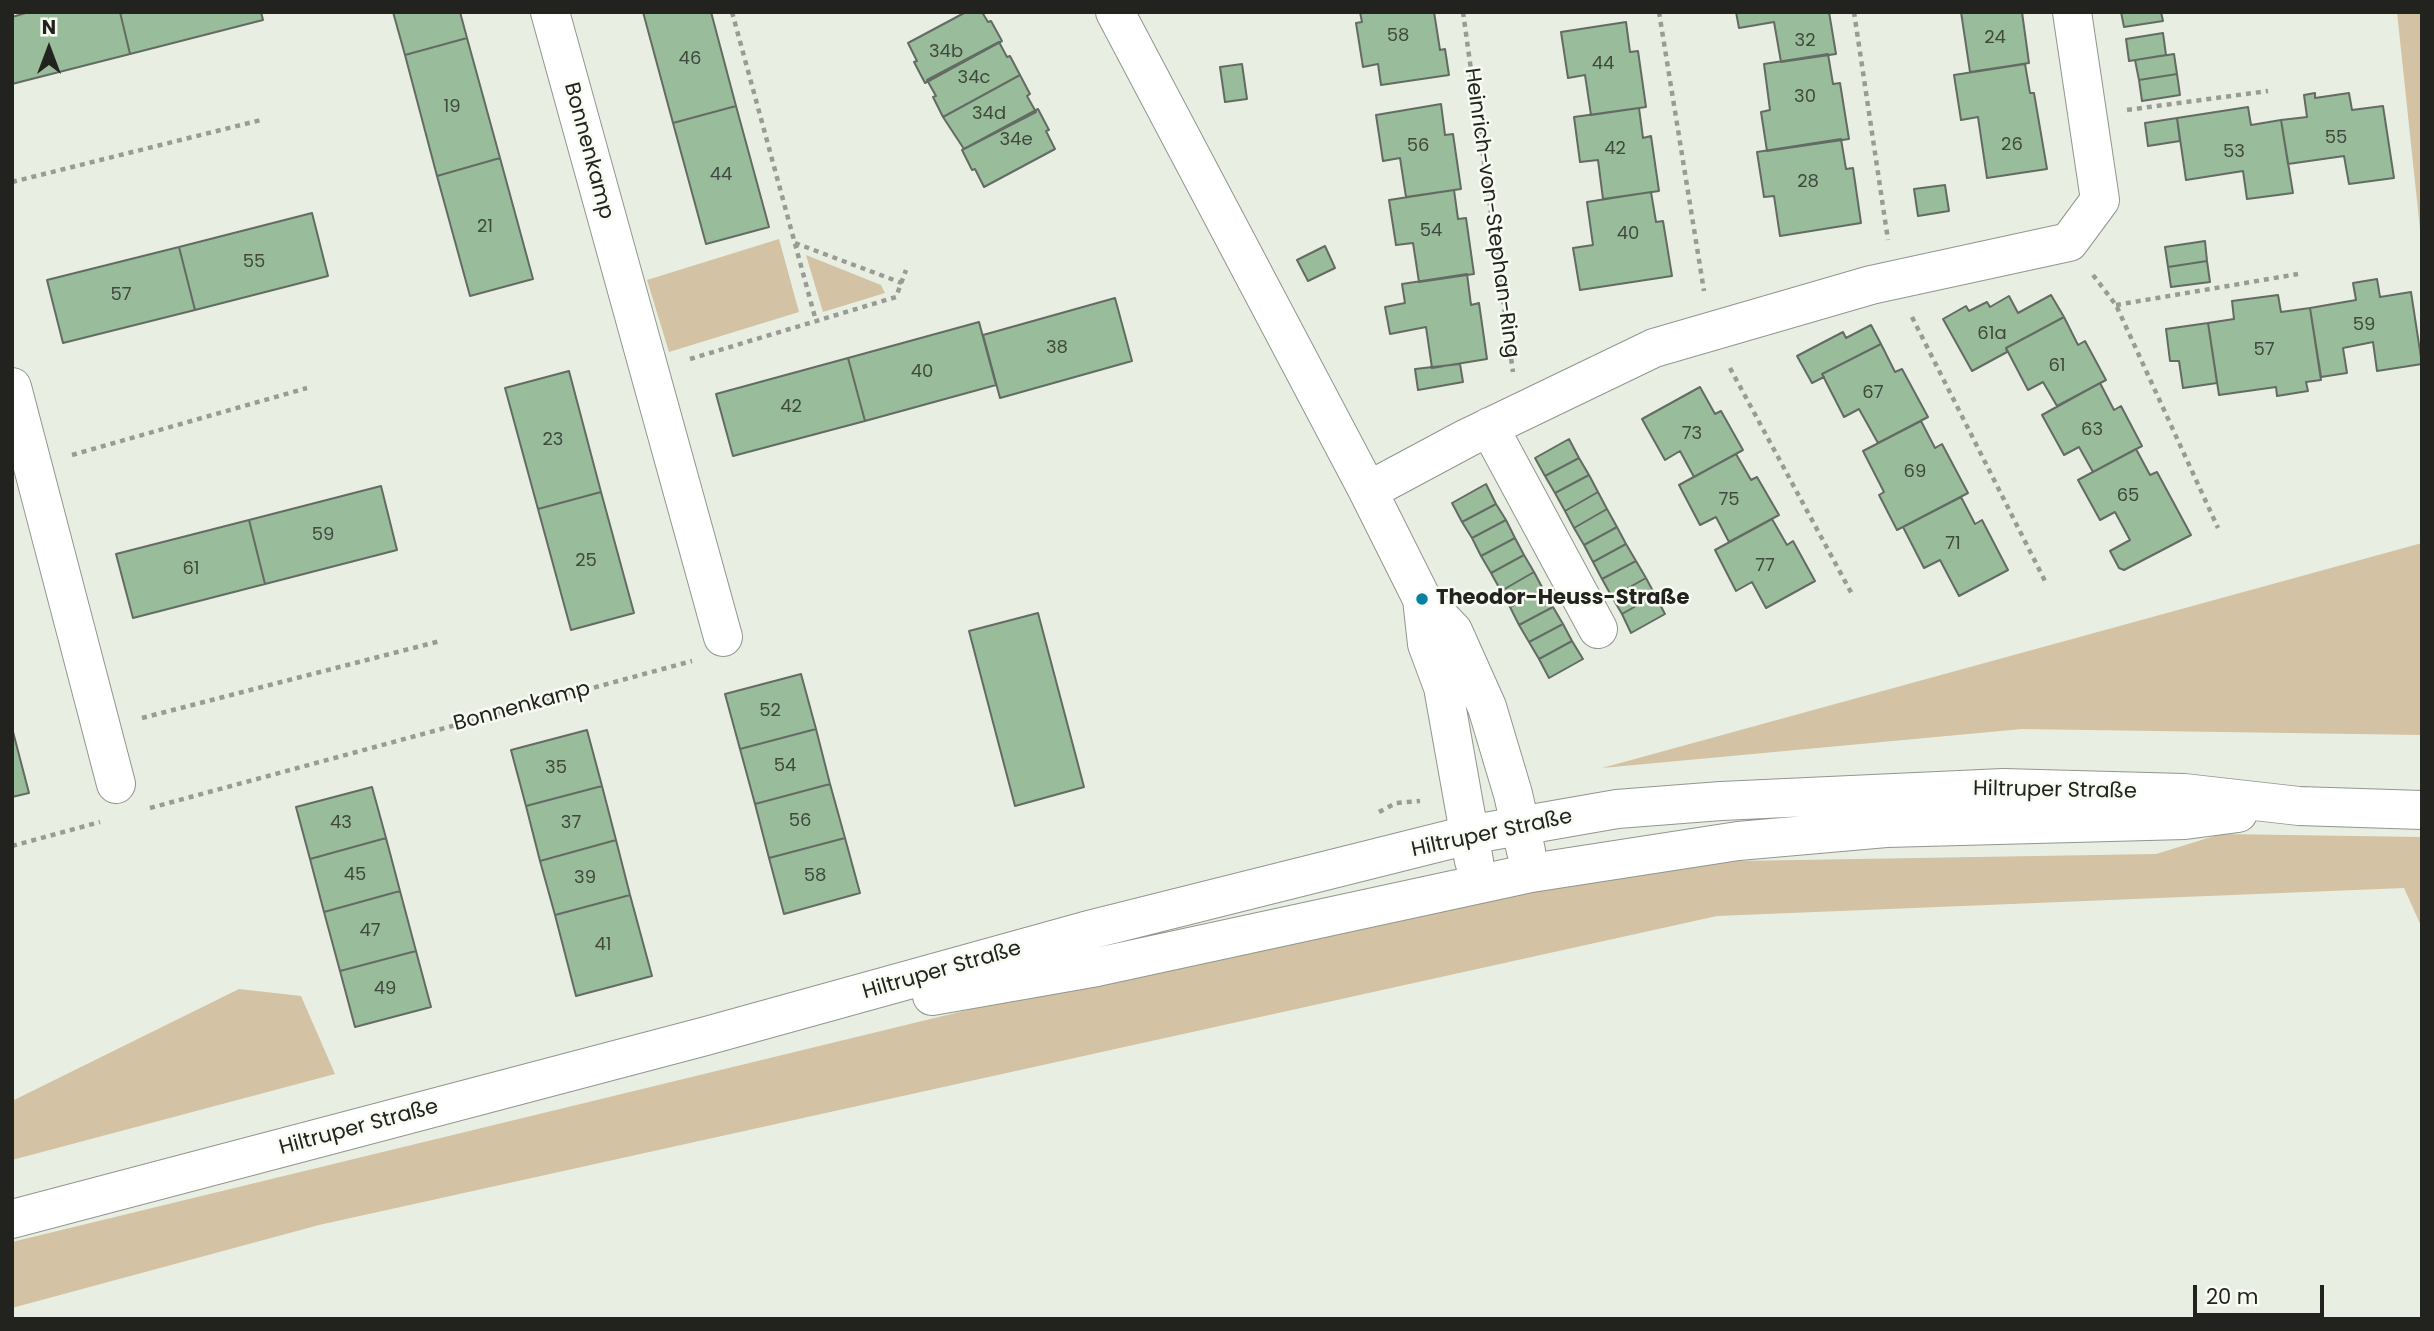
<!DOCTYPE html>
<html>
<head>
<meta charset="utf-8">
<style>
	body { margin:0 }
	#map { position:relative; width:2434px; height:1331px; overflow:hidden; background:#e9eee3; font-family:Poppins,sans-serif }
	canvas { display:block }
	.frame { position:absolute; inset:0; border:14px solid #22231f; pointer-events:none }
	.north { position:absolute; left:14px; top:14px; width:70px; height:70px; -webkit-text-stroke:5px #f7fbf1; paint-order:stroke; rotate:0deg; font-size:19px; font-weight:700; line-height:28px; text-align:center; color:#22231f }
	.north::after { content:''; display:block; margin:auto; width:24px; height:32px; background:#22231f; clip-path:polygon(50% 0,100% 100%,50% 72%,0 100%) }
	.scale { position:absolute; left:2193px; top:1285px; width:131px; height:32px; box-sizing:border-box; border:4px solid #22231f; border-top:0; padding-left:9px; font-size:21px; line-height:24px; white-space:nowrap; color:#22231f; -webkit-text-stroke:5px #f7fbf1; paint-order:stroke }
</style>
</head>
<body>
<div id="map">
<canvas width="2434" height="1331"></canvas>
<div class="frame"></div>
<div class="north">N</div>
<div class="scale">20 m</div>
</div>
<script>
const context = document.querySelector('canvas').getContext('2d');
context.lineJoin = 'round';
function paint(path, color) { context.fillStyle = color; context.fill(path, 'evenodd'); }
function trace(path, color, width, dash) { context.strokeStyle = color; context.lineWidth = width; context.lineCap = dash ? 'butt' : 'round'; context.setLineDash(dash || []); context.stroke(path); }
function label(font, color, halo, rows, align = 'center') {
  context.font = font + ' Poppins,sans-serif'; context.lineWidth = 5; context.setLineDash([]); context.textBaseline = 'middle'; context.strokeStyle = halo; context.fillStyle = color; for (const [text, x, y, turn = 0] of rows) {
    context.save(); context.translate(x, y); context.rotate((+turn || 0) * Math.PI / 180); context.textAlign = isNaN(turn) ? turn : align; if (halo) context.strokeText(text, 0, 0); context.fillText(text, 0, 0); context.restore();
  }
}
const green = new Path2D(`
	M2397 12H2422V248Z
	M779 239 799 312 669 352 647 280Z
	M806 255 881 285 885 293 823 312Z
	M2422 543V735L2022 729 1602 768Z
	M2221 834 2422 837V928L2404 888 1717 916 319 1225 12 1308V1242L1260 939 1676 862 2156 854Z
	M239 989 301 996 335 1074 12 1160V1101Z`);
const building = new Path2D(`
	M29 12H120L130 54 12 84V17Z
	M120 12H261L263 20 130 54Z
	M393 12H460L467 38 405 55Z
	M643 12H711L736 106 673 123Z
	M966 12H982L988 22 991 21 1002 41 925 83 914 62 917 61 908 43Z
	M1360 12H1434L1440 50 1445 49 1449 75 1381 85 1378 64 1363 67 1356 23 1362 22Z
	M1736 12H1829L1836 54 1781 62 1774 22 1739 28Z
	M1961 12H2022L2029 63 1970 72Z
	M2121 12H2161L2163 21 2124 27Z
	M1626 22 1630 52 1638 51 1646 107 1591 115 1585 75 1568 78 1561 32Z
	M2163 33 2166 55 2129 61 2126 39Z
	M467 38 500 158 437 176 405 55Z
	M999 42 1007 57 1010 56 1020 75 943 117 933 97 936 96 927 80Z
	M1828 54 1833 84 1840 83 1849 139 1767 151 1761 112 1770 110 1764 64Z
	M2174 54 2177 74 2139 80 2135 60Z
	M1242 64 1247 99 1225 102 1220 67Z
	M2025 64 2030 93H2034L2047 169 1987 178 1978 117 1961 120 1954 75Z
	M2177 74 2180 95 2142 101 2139 80Z
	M1020 75 1030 94 1027 96 1036 112 964 149 943 117Z
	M2315 93V98L2349 93 2352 110 2383 106 2394 178 2349 184 2344 156 2288 164 2281 120 2307 117 2304 95Z
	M1441 104 1445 135 1453 134 1461 189 1406 197 1400 158 1383 161 1376 115Z
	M736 106 769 227 706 244 673 123Z
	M2248 107 2251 125 2281 120 2293 193 2247 199 2243 171 2186 180 2177 118Z
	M1639 108 1643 138 1651 136 1659 191 1603 199 1598 160 1580 162 1574 117Z
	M1038 109 1049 130 1046 131 1055 149 984 187 975 169 972 170 962 150Z
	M2177 118 2180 141 2148 146 2145 123Z
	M1841 139 1846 169 1853 168 1861 223 1780 236 1774 196 1764 197 1757 152Z
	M500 158 533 279 470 296 437 176Z
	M1945 185 1949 211 1918 216 1914 189Z
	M1454 190 1458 219 1466 218 1474 274 1419 282 1413 243 1396 245 1389 200Z
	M1651 192 1656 222 1663 221 1672 276 1580 290 1573 248 1593 245 1587 202Z
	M312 213 328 276 195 310 179 247Z
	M2205 241 2207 261 2168 267 2165 247Z
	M1325 246 1335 268 1308 281 1297 260Z
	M179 247 195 310 63 343 47 280Z
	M2207 261 2210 282 2171 287 2168 267Z
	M1467 274 1471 305 1479 303 1487 359 1432 368 1426 327 1390 334 1385 307 1405 303 1402 284Z
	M2377 279 2380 297 2411 292 2422 364 2377 371 2373 342 2343 348 2347 373 2321 377 2310 308 2356 300 2353 283Z
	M2051 295 2064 317 2006 348 2007 352 1972 371 1943 319 1966 306 1969 311 1987 302 1990 307 2009 296 2018 313Z
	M2278 295 2281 312 2310 308 2321 380 2306 382 2308 391 2277 396 2276 387 2219 395 2208 323 2234 319 2232 301Z
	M1115 298 1132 361 1000 398 983 335Z
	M2064 317 2078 345 2085 341 2106 380 2057 406 2043 382 2028 390 2006 348Z
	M979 322 996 385 865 421 848 358Z
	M2208 323 2217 383 2183 388 2179 361H2170L2166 329Z
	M1871 325 1881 344 1822 374 1824 377 1812 383 1797 356 1843 332 1846 338Z
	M1881 344 1895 372 1902 369 1928 417 1878 443 1859 409 1844 417 1822 374Z
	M848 358 865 421 733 456 716 394Z
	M1460 364 1463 382 1418 390 1415 369Z
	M569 371 601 492 538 509 505 388Z
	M2100 383 2114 410 2121 406 2142 446 2093 472 2079 447 2064 455 2042 415Z
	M1700 387 1715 414 1721 411 1743 450 1694 477 1680 451 1665 460 1642 419Z
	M1921 421 1935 448 1942 444 1968 493 1897 530 1879 495 1884 492 1863 451Z
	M1569 439 1579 458 1545 476 1535 458Z
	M2136 449 2150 475 2157 472 2191 535 2124 570 2119 568 2110 551 2130 540 2115 512 2100 520 2078 480Z
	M1736 454 1751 480 1757 477 1779 515 1729 542 1716 517 1700 525 1679 485Z
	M1579 458 1589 475 1555 493 1545 476Z
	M1589 475 1598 492 1565 511 1555 493Z
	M1486 484 1496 504 1462 522 1452 503Z
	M381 486 397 550 265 584 249 520Z
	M601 492 634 613 571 630 538 509Z
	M1598 492 1607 509 1574 528 1565 511Z
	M1961 497 1975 524 1982 520 2008 570 1959 596 1940 560 1924 568 1903 527Z
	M1496 504 1506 520 1472 538 1462 522Z
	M1607 509 1617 527 1584 545 1574 528Z
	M1772 519 1787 545 1793 541 1815 581 1766 608 1752 582 1736 591 1715 550Z
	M249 520 265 584 133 618 116 554Z
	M1506 520 1515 538 1481 556 1472 538Z
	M1617 527 1626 544 1593 562 1584 545Z
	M1515 538 1524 555 1491 573 1481 556Z
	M1626 544 1636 561 1602 579 1593 562Z
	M1524 555 1534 572 1501 591 1491 573Z
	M1636 561 1646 578 1612 597 1602 579Z
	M1534 572 1543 589 1510 607 1501 591Z
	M1646 578 1655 595 1622 614 1612 597Z
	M1543 589 1553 607 1519 625 1510 607Z
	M1655 595 1665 614 1631 633 1622 614Z
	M1553 607 1563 624 1529 642 1519 625Z
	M1038 613 1084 787 1015 806 969 631Z
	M1563 624 1572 641 1539 659 1529 642Z
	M1572 641 1583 659 1549 678 1539 659Z
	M801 674 816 729 740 749 725 694Z
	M12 728 29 793 12 797Z
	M816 729 830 784 755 804 740 749Z
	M587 730 602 786 526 806 511 750Z
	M830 784 845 838 769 858 755 804Z
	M602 786 616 840 540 861 526 806Z
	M372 787 386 838 310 859 296 807Z
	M386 838 400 891 324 912 310 859Z
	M845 838 860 893 784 914 769 858Z
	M616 840 630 895 555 915 540 861Z
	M400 891 416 951 340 971 324 912Z
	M630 895 652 976 576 996 555 915Z
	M416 951 431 1007 355 1027 340 971Z`);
const path = new Path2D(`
	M732 12 816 321
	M1463 12 1513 372
	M1659 12 1704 291
	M1854 12 1888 240
	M2127 110 2268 91
	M12 182 261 120
	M795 243 902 283
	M2093 275 2116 305 2218 528
	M2116 305 2298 274
	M1912 317 2047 585
	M690 359 896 297 906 270
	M1730 368 1853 596
	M72 455 307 388
	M142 718 440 641
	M150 808 692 661
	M1379 812 1396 803 1420 801
	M12 846 100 822`);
const minor = new Path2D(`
	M550 12 723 637
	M1115 12 1368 491 1422 599 1453 631 1487 707 1513 794 1526 851
	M12 387 116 784
	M1489 427 1598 629
	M1368 491 1467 438 1654 348 1871 285 2069 242 2100 200 2072 12
	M1422 599 1427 644 1443 687 1474 861
	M932 996 1097 967 1531 873 1738 841 1886 828 2185 820 2238 813
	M12 1219 706 1036 1085 931 1468 835 1617 809 1721 801 2003 788 2184 793 2299 806 2422 810`);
const markers = [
	[1422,599,7,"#0a7fa6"]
];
const numberNames = [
	["58",1398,36],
	["24",1995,38],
	["32",1805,41],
	["34b",946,52],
	["46",690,59],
	["44",1603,64],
	["34c",974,78],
	["30",1805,97],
	["19",452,107],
	["34d",989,114],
	["55",2336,138],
	["34e",1016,140],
	["26",2012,145],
	["56",1418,146],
	["42",1615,149],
	["53",2234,152],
	["44",721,175],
	["28",1808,182],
	["21",485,227],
	["54",1431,231],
	["40",1628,234],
	["55",254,262],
	["57",121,295],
	["59",2364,325],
	["61a",1992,334],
	["38",1057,348],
	["57",2264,350],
	["61",2057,366],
	["40",922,372],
	["67",1873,393],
	["42",791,407],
	["63",2092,430],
	["73",1692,434],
	["23",553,440],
	["69",1915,472],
	["65",2128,496],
	["75",1729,500],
	["59",323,535],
	["71",1953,544],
	["25",586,561],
	["77",1765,566],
	["61",191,569],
	["52",770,711],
	["54",785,766],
	["35",556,768],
	["56",800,821],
	["43",341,823],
	["37",571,823],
	["45",355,875],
	["58",815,876],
	["39",585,878],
	["47",370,931],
	["41",603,945],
	["49",385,989]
];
const streetNames = [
	["Bonnenkamp",588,151,75],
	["Heinrich-von-Stephan-Ring",1491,213,82],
	["Bonnenkamp",522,707,-15],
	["Hiltruper Straße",2055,791,1],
	["Hiltruper Straße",1492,834,-12],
	["Hiltruper Straße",942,971,-16],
	["Hiltruper Straße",359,1128,-15]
];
const poiNames = [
	["Theodor-Heuss-Straße",1436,599]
];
paint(green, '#d3c2a3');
paint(building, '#99bc9a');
trace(building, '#636b64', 2);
trace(minor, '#92968d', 40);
trace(path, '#989c94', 4.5, [5, 5]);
trace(minor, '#fff', 38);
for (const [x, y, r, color] of markers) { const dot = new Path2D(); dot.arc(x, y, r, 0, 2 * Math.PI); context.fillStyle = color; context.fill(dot); trace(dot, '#f7fbf1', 2.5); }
label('18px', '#40493e', null, numberNames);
label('21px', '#22231f', '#f7fbf1', streetNames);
label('bold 21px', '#22231f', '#f7fbf1', poiNames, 'left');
</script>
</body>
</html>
